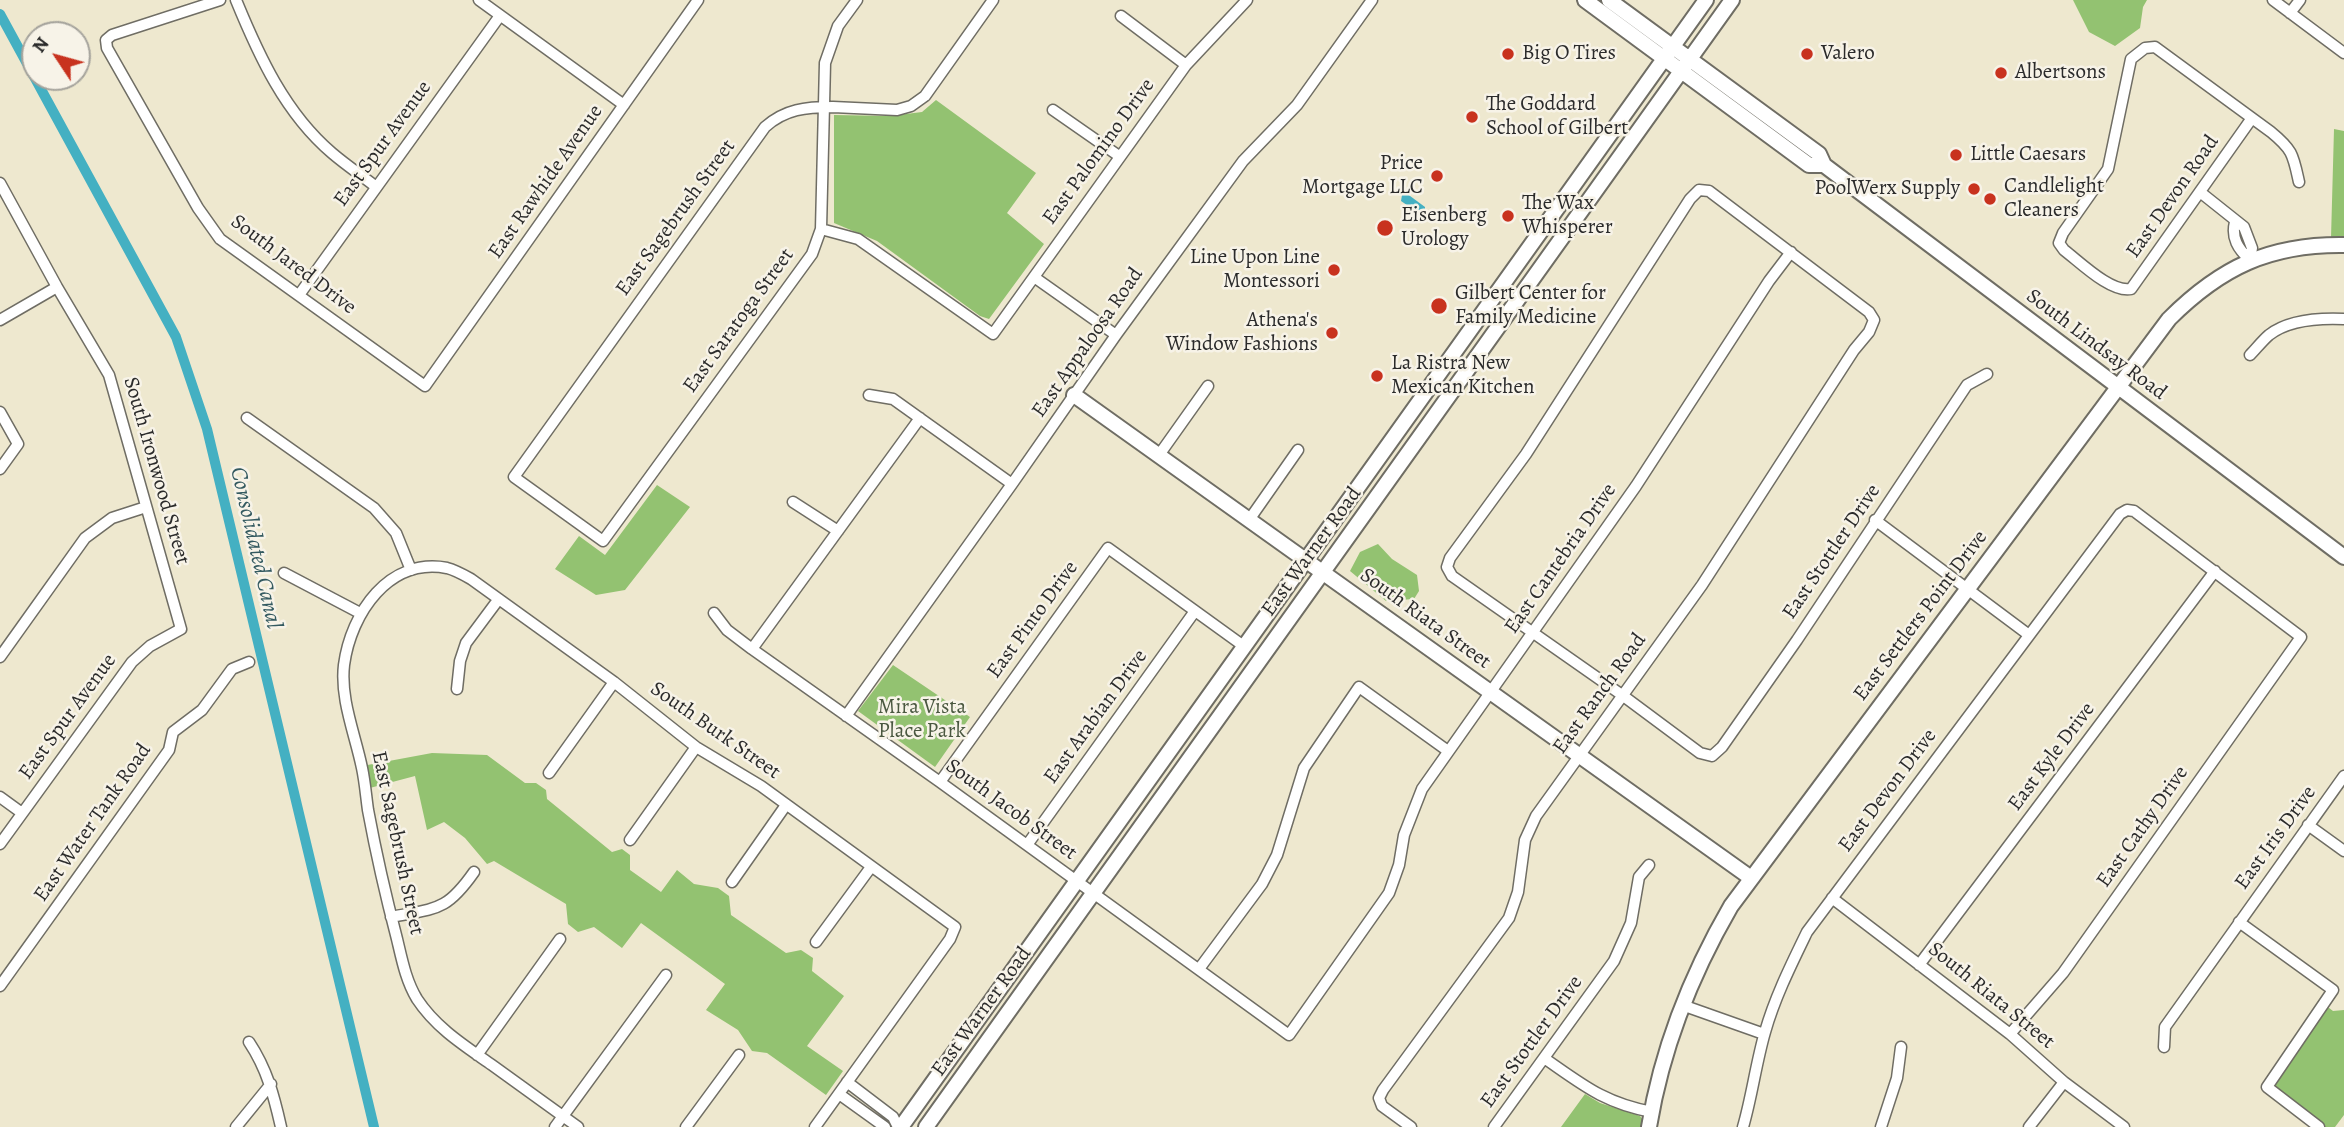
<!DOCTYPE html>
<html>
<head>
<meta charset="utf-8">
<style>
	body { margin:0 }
	#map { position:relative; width:2344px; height:1127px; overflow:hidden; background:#eee8cf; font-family:Alegreya,serif }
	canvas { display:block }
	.north { position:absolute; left:21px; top:21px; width:70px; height:70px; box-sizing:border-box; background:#f7f3e8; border:2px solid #a5a39c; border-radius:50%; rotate:306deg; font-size:19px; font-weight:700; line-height:28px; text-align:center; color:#2b2b2b }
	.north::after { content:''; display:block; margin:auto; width:24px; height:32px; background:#c8321e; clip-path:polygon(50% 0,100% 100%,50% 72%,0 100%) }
</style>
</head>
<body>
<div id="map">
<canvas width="2344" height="1127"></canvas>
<div class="north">N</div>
</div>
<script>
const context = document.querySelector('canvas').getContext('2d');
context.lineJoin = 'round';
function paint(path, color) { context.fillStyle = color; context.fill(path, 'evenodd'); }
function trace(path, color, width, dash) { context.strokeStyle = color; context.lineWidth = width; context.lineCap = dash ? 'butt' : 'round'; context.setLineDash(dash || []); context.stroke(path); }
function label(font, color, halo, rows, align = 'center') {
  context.font = font + ' Alegreya,serif'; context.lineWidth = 5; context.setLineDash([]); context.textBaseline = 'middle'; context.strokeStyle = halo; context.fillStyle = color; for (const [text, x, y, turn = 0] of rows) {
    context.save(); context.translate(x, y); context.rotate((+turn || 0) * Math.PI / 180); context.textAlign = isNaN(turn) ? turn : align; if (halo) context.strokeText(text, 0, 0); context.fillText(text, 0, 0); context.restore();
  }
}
const green = new Path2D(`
	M2073 0H2147L2143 7 2140 28 2115 46 2089 32Z
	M936 100 1036 173 1007 213 1044 244 989 319 980 316 877 241 834 223V115L890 116 922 112Z
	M2334 129 2344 131V239L2331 238Z
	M657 485 690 507 625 590 596 595 555 569 579 536 605 555Z
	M1378 544 1392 559 1417 575 1419 591 1414 599 1386 601 1350 571 1360 552Z
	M893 665 970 717 935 767 858 711Z
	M432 753 487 755 525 783H536L546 790 547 799 612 852 622 849 630 855V870L661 892 677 870 694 884 718 888 729 896 731 915 786 953 801 950 813 958 812 971 844 996 807 1046 843 1071 826 1095 767 1053 752 1051 738 1030 706 1010 725 984 641 923 622 948 594 927 578 932 568 924 566 904 494 861 487 864 465 838 444 822 427 830 415 776 366 789 362 766Z
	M2324 1004 2333 1011 2344 1010V1115L2335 1127H2319L2267 1087Z
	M1585 1094 1600 1103 1640 1116 1644 1121V1127H1561Z`);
const water = new Path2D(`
	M1406 193 1425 207V212L1420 214 1401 201 1402 195Z`);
const canal = new Path2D(`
	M0 14 176 337 207 429 374 1127`);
const street = new Path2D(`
	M220 0 112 35 106 40 107 48 198 208 220 239 425 386 698 0
	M236 0C259 56 285 113 332 153 346 165 361 175 375 186
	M479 0 624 105
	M857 0 838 26 825 63 821 229 812 254 603 541 514 477 765 127C785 109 806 107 833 107L897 110 911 106 925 96 993 0
	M2273 0 2344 53
	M2290 13 2300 0
	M1121 16 1186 65
	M1053 110 1119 156
	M2252 118 2131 289C2111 293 2081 263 2064 250L2059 243 2063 233 2108 169 2131 59 2145 48 2155 47 2271 132C2293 150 2293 155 2299 182
	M0 183 57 287 109 375 181 629 150 646 132 662 0 844
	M2200 192 2244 227 2252 248 2250 260C2238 249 2231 238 2235 222
	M821 229 858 239 993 334 1186 65 1247 0
	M1034 277 1116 335
	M299 295 499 17
	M0 320 57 287
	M2250 355C2256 349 2262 341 2269 335 2288 320 2321 318 2344 319
	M869 395 893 399 1012 484
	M0 412 18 444 0 469
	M247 418 374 508 396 533 411 570
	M1159 455 1208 386
	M793 502 838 531
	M1249 520 1298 450
	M1875 520 2029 635
	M284 573 360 613
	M714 613 727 630 752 649 940 782 1289 1035 1389 893 1399 865 1404 835 1422 789 1636 486 1769 281 1791 252
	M752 649 920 418
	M0 657 85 538 112 518 146 507
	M457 689 460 661 466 643 498 600
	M846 716 1012 484 1116 335 1243 161 1297 105 1372 0
	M549 773 614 682
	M940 782 1108 548 1245 647
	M0 797 22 813
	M2308 825 2344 851
	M630 840 696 747
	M1027 845 1195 611
	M732 882 786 805
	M1832 898 2010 1034 2064 1082 2124 1127
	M391 917C436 908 446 912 474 872
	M2239 922 2333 990 2267 1087 2319 1127
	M816 942 871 867
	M1919 965 2215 571
	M1199 969 1262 884 1277 855 1304 768 1359 687 1448 751
	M0 986 169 750 173 732 202 710 232 669 249 662
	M1682 1005 1764 1034
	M249 1042C267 1069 274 1096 281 1127
	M2164 1047 2165 1027 2344 776
	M477 1055 560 939
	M1544 1058C1583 1085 1604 1103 1652 1112
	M847 1082 893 1117 898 1127
	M839 1094 885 1127
	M236 1127 271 1084
	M555 1127 666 975
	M578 1127C550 1107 521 1086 492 1065 465 1046 436 1028 417 999 406 981 402 960 397 939 386 897 376 853 368 810 366 796 365 782 362 768 355 734 340 699 344 665 351 613 389 557 447 568 455 570 464 575 471 579L614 682 696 747 761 786 955 927 950 939 815 1127
	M686 1127 739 1055
	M1411 1127 1382 1106 1379 1098 1383 1090 1509 918 1518 892 1525 840 1536 816 1702 585 1854 350 1869 332 1874 320 1869 312 1709 191 1699 190 1690 199 1526 454 1450 558 1447 567 1452 576 1622 695 1700 753 1712 756 1722 747 1797 640 1967 385 1987 374
	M1494 1127 1614 961 1631 923 1639 877 1649 865
	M1743 1127C1752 1096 1756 1063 1765 1032 1775 997 1791 965 1807 932L2120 514 2127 510 2134 511 2301 637 2063 973 2010 1034
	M1881 1127 1897 1078 1901 1047
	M2029 1127 2064 1082`);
const secondary = new Path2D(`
	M1585 0 1809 165H1824
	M1609 0 1819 154 1824 165 2344 557
	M1074 395 1751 878
	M901 1127 1706 0
	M926 1127 1732 0
	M1649 1127C1662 1048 1691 975 1731 906L2169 319C2221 267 2270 244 2344 245`);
const markers = [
	[1508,54,7,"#c8321e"],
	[1807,54,7,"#c8321e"],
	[2001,73,7,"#c8321e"],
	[1472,117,7,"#c8321e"],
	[1956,155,7,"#c8321e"],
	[1437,176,7,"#c8321e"],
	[1974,189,7,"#c8321e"],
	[1990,199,7,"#c8321e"],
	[1508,216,7,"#c8321e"],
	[1385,228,9,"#c8321e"],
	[1334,270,7,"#c8321e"],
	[1439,306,9,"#c8321e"],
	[1332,333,7,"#c8321e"],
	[1377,376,7,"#c8321e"]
];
const poiNames = [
	["Big O Tires",1522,54],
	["Valero",1821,54],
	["Albertsons",2015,73],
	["The Goddard",1486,105],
	["School of Gilbert",1486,129],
	["Little Caesars",1970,155],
	["Price",1423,164,"right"],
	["Mortgage LLC",1423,188,"right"],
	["Candlelight",2004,187],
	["Cleaners",2004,211],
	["PoolWerx Supply",1960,189,"right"],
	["The Wax",1522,204],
	["Whisperer",1522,228],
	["Eisenberg",1401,216],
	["Urology",1401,240],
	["Line Upon Line",1320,258,"right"],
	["Montessori",1320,282,"right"],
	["Gilbert Center for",1455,294],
	["Family Medicine",1455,318],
	["Athena's",1318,321,"right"],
	["Window Fashions",1318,345,"right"],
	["La Ristra New",1391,364],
	["Mexican Kitchen",1391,388]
];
const streetNames = [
	["East Spur Avenue",383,144,-54],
	["East Palomino Drive",1099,152,-54],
	["East Rawhide Avenue",546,182,-55],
	["East Devon Road",2173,197,-55],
	["East Sagebrush Street",676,218,-54],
	["South Jared Drive",293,265,37],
	["East Saratoga Street",739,321,-54],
	["East Appaloosa Road",1088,343,-55],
	["South Lindsay Road",2096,345,37],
	["South Ironwood Street",156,471,74],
	["East Warner Road",1312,552,-54],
	["East Stottler Drive",1832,552,-56],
	["East Cantebria Drive",1561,559,-55],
	["East Settlers Point Drive",1921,616,-53],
	["South Riata Street",1425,619,36],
	["East Pinto Drive",1033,620,-54],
	["East Ranch Road",1600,694,-54],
	["East Spur Avenue",68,717,-54],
	["East Arabian Drive",1096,717,-54],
	["South Burk Street",715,731,35],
	["East Kyle Drive",2052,757,-53],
	["East Devon Drive",1888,791,-53],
	["South Jacob Street",1011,810,36],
	["East Water Tank Road",93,823,-55],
	["East Cathy Drive",2143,827,-55],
	["East Iris Drive",2276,838,-54],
	["East Sagebrush Street",397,843,78],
	["South Riata Street",1991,996,39],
	["East Warner Road",982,1012,-54],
	["East Stottler Drive",1532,1042,-54]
];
const parkNames = [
	["Mira Vista",922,708],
	["Place Park",922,732]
];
const waterNames = [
	["Consolidated Canal",255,548,77]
];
paint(green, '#93c271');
paint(water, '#44b0c2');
trace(canal, '#44b0c2', 10);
trace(street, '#6f6d64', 13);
trace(secondary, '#6f6d64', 18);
trace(street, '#fff', 10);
trace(secondary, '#fff', 14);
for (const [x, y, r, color] of markers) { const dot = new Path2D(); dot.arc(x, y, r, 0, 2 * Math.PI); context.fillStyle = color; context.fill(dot); trace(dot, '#f7f3e8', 2.5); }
label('21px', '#2b2b2b', '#f7f3e8', poiNames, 'left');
label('21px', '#2b2b2b', '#f7f3e8', streetNames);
label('21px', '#4a5840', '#f7f3e8', parkNames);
label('italic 23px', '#345a60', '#f7f3e8', waterNames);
</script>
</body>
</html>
